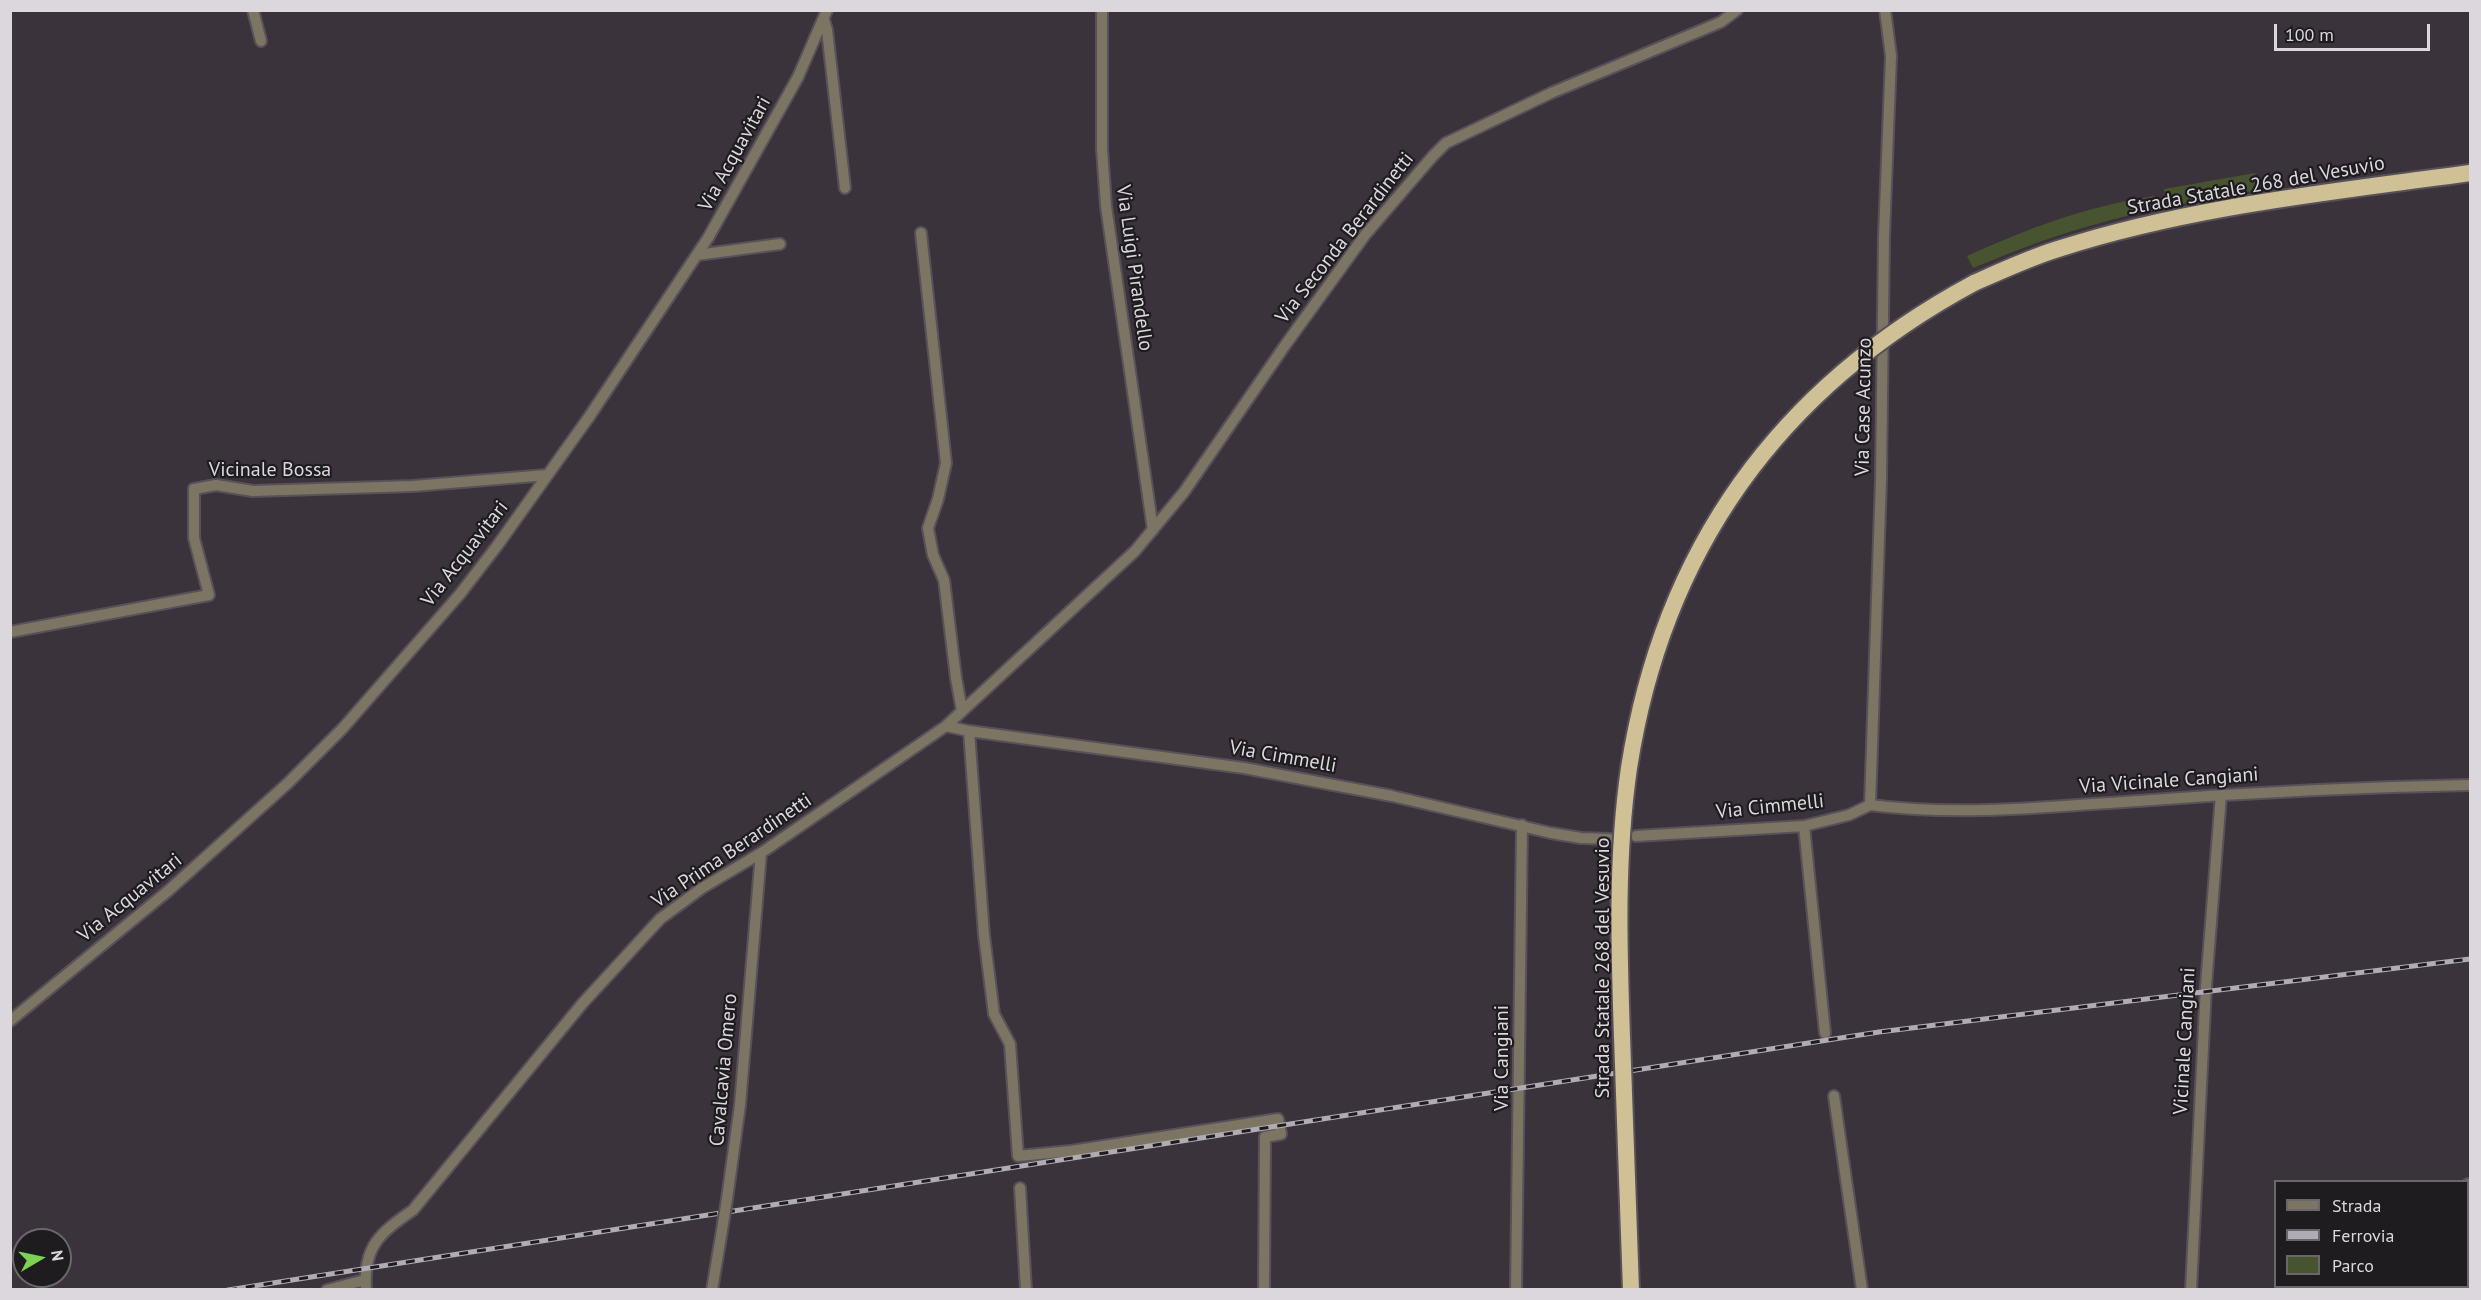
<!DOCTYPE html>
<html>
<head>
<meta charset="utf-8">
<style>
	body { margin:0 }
	#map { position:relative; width:2481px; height:1300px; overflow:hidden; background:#3a333c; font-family:"PT Sans",sans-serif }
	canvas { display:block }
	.frame { position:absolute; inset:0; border:12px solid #dbd7dd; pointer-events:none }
	.legend { position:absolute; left:2274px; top:1180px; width:195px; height:108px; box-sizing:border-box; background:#1f1c20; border:2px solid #6a676c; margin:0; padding:8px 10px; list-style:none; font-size:18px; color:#dbd7dd }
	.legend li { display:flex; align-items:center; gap:12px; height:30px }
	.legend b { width:30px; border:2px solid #6a676c }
	.north { position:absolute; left:12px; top:1228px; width:60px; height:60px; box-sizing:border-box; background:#1f1c20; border:2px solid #6a676c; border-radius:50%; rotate:81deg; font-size:16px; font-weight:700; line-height:24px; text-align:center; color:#dbd7dd }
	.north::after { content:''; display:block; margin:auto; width:21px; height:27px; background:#7dd154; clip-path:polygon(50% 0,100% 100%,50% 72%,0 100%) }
	.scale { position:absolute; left:2274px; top:24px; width:156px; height:27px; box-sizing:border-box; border:3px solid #dbd7dd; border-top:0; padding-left:8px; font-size:18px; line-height:21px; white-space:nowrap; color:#dbd7dd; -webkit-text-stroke:4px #1f1c20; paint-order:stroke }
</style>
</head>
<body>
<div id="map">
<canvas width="2481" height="1300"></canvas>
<div class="frame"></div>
<ul class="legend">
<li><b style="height:8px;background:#7c7563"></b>Strada</li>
<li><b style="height:8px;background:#b1acb3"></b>Ferrovia</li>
<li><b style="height:16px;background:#47542f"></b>Parco</li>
</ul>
<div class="north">N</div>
<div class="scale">100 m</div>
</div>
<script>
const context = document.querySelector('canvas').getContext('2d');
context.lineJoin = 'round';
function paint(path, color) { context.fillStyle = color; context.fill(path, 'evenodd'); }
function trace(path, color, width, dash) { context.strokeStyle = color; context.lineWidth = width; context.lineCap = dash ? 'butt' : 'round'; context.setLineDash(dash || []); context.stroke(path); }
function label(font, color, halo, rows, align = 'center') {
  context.font = font + ' "PT Sans",sans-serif'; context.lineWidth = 4.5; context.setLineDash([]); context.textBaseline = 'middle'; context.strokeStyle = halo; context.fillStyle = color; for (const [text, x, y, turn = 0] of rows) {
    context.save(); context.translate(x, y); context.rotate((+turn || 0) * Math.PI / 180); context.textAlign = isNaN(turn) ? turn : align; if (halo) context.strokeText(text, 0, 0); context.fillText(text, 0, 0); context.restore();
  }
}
const green = new Path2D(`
	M2255 173 2258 190C2200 201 2142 210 2086 227 2047 238 2010 253 1973 268L1967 256C2029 228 2087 206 2155 196L2156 204 2166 202 2164 189Z`);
const minor = new Path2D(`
	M253 10 261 41
	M1102 10V149L1106 206 1153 530
	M824 20 827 30 845 188
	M921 233 946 463 938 499 928 528 933 555 944 580 956 678 962 711
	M697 255 780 244
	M10 632 209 595 194 538V489L216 485 253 491 413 486 547 475
	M946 726 969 731 1244 768 1392 796 1551 833 1581 838 1610 839
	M969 731 984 935 994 1014 1010 1044 1018 1156 1071 1151 1278 1119 1281 1134 1265 1137 1264 1288
	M1870 805 1881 479 1884 236 1891 56 1885 10
	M1870 805C1963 817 2057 806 2152 800 2258 792 2364 787 2470 785
	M1804 826 1825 1033
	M1636 836 1804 826 1849 815 1870 805
	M10 1021 168 891 288 783 343 728 460 594 497 546 589 417 708 238 798 77 827 10
	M1834 1096 1862 1290
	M2468 1184H2470
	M1020 1188 1026 1290
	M727 1199 740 1105 761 853
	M327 1290 365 1280
	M366 1290C363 1246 380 1233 413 1210L582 1004 660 919 702 888 761 853 946 726 1135 551 1184 492 1286 344 1365 235 1432 157 1446 143 1551 93 1702 30 1721 22 1737 10
	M712 1290 723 1224
	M1516 1290 1522 825
	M2191 1290 2206 986 2221 795`);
const trunk = new Path2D(`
	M1974 283C2001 271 2029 258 2058 249 2191 206 2333 192 2470 173`);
const rail = new Path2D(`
	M228 1290 1879 1032 2470 959`);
const minorBridge = new Path2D(`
	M723 1224 727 1199`);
const trunkBridge = new Path2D(`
	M1631 1290C1628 1205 1625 1121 1622 1037 1619 948 1616 857 1629 768 1663 549 1779 388 1974 283`);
const streetNames = [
	["Via Acquavitari",735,154,-61],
	["Strada Statale 268 del Vesuvio",2256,186,-10],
	["Via Seconda Berardinetti",1345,238,-52],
	["Via Luigi Pirandello",1134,268,82],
	["Via Case Acunzo",1864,407,-89],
	["Vicinale Bossa",270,470],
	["Via Acquavitari",465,554,-52],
	["Via Cimmelli",1283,757,10],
	["Via Vicinale Cangiani",2169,781,-4],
	["Via Cimmelli",1770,807,-6],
	["Via Prima Berardinetti",732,851,-34],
	["Via Acquavitari",130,898,-39],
	["Strada Statale 268 del Vesuvio",1603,968,-90],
	["Vicinale Cangiani",2185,1041,-87],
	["Via Cangiani",1502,1058,-90],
	["Cavalcavia Omero",724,1070,-85]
];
paint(green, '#47542f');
trace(minor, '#575159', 14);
trace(trunk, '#575159', 20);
trace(minor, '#7c7563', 10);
trace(trunk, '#d0c096', 16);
trace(rail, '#b1acb3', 5);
trace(rail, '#1f1c20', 3, [9]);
trace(minorBridge, '#575159', 14, []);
trace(trunkBridge, '#575159', 20, []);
trace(minorBridge, '#7c7563', 10);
trace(trunkBridge, '#d0c096', 16);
label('20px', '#dbd7dd', '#1f1c20', streetNames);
</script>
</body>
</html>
